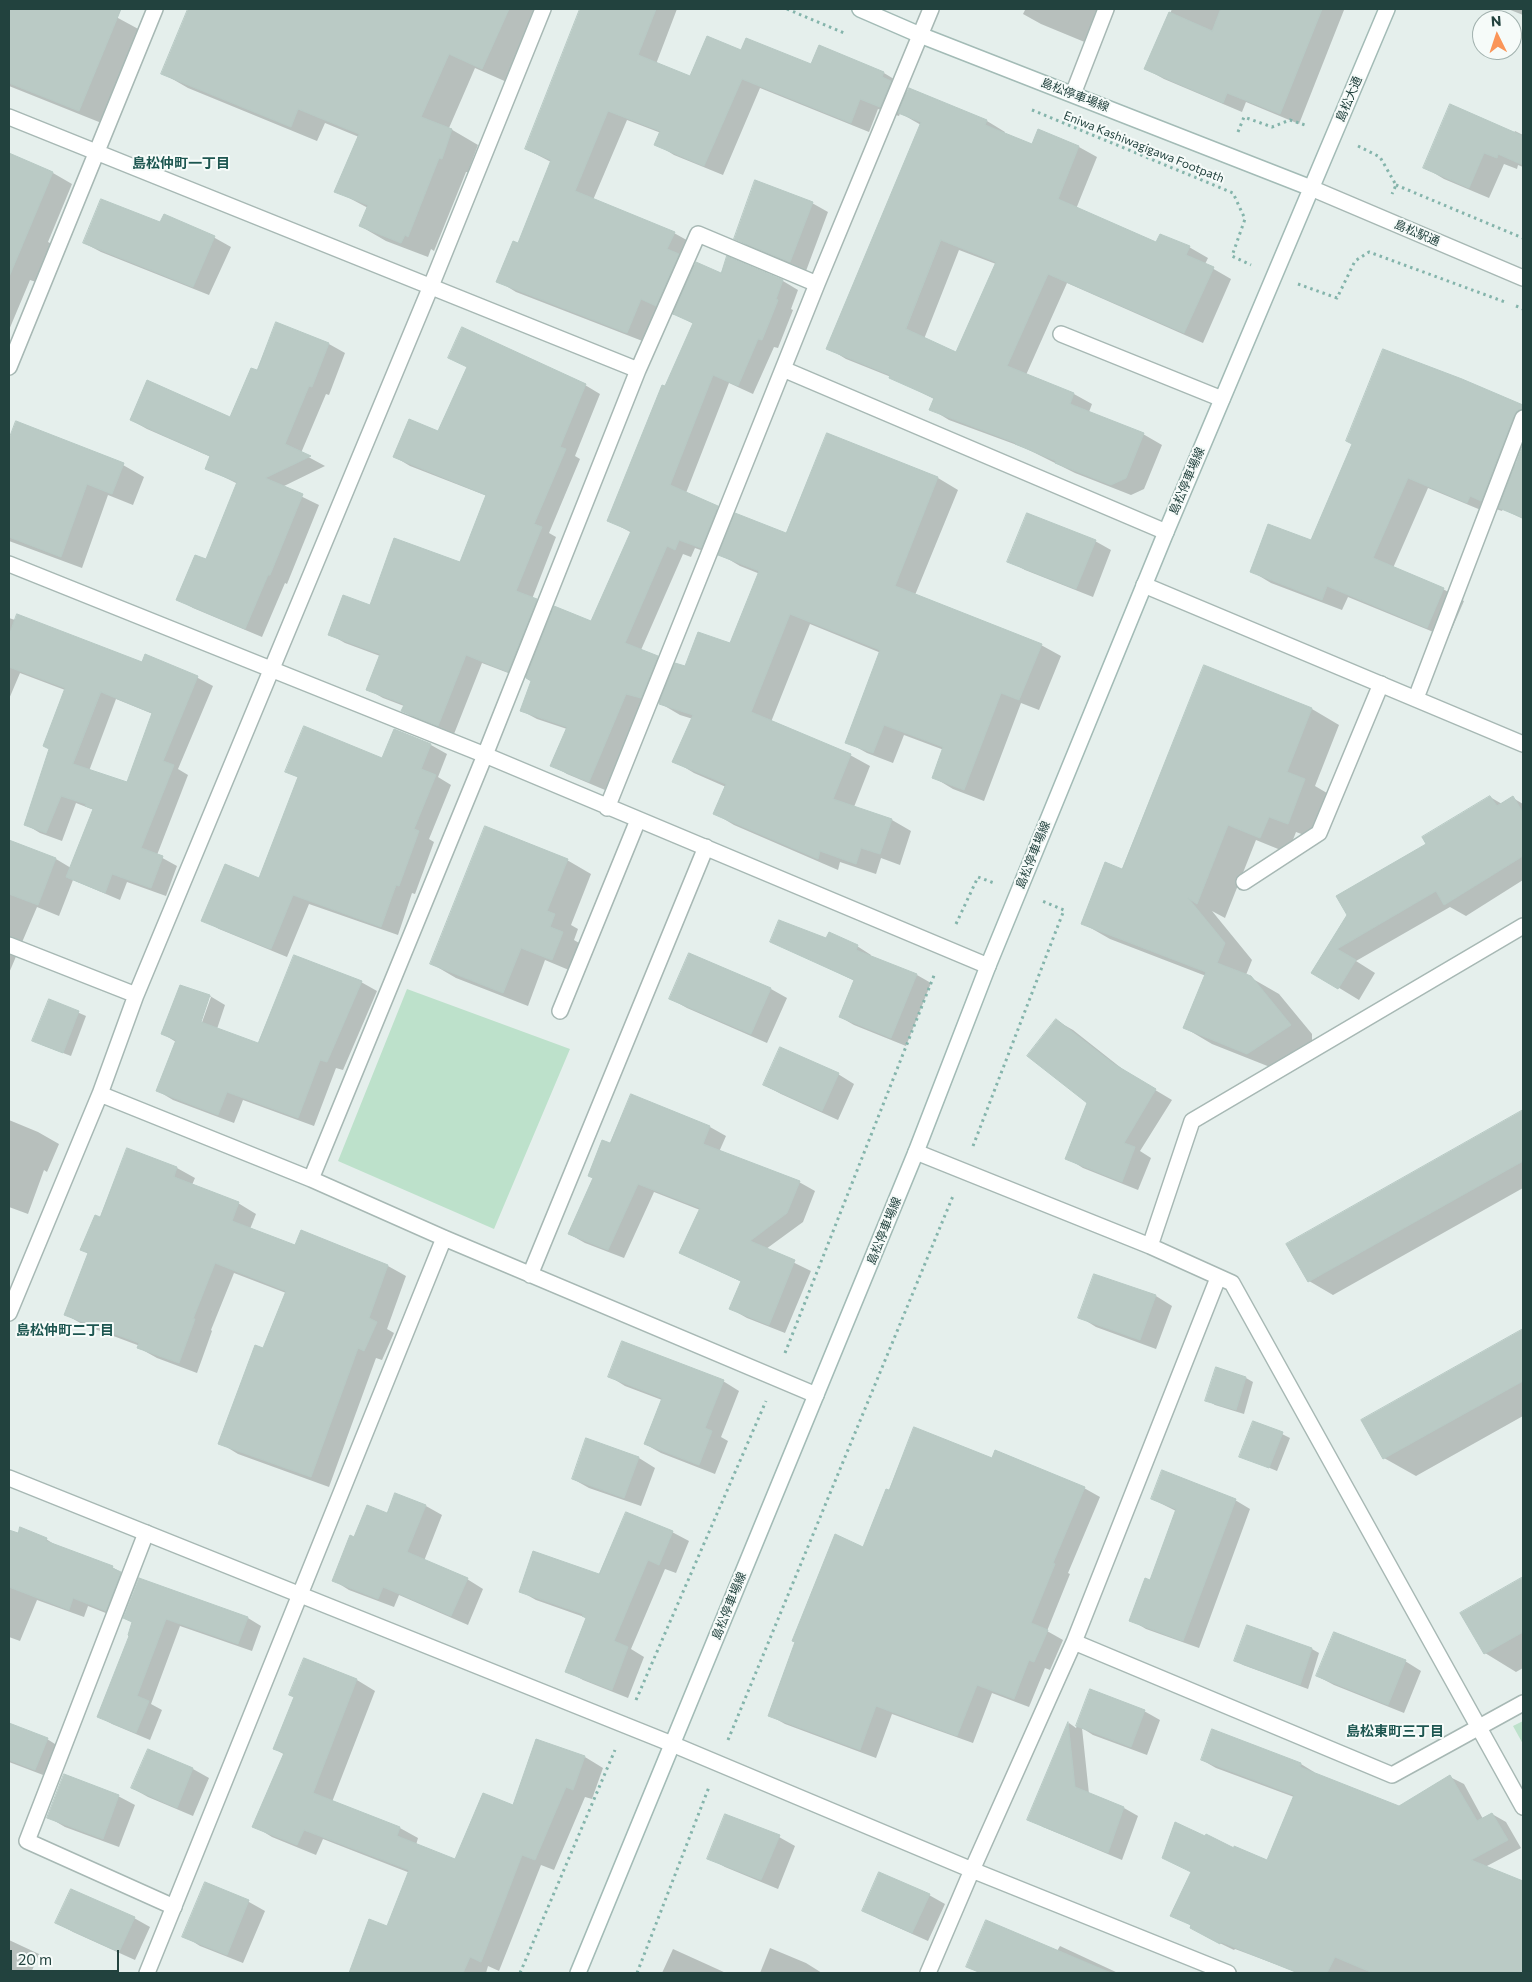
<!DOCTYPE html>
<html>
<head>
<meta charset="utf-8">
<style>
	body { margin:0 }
	#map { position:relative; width:1532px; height:1982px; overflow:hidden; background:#e5efec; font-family:Commissioner,sans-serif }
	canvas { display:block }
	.frame { position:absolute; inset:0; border:10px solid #22423e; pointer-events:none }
	.north { position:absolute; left:1472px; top:10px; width:50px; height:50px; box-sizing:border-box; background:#f6fbf9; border:1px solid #a1b1ae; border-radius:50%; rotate:356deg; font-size:14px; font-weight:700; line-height:20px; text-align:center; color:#22423e }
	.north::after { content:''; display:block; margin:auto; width:18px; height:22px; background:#fa9558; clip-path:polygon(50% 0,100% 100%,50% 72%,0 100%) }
	.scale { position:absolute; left:10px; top:1950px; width:109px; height:22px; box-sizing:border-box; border:2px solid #22423e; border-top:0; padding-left:6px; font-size:15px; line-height:18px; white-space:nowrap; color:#22423e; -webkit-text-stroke:4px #f6fbf9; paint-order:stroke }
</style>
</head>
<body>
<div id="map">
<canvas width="1532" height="1982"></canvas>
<div class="frame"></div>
<div class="north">N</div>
<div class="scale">20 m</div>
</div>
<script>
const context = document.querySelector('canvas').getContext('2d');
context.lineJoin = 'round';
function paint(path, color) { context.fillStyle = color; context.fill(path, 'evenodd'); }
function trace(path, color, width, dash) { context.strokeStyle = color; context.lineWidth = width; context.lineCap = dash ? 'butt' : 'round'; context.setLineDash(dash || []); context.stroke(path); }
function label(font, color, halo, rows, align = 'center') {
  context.font = font + ' Commissioner,"Noto Sans JP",sans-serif'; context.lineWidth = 4; context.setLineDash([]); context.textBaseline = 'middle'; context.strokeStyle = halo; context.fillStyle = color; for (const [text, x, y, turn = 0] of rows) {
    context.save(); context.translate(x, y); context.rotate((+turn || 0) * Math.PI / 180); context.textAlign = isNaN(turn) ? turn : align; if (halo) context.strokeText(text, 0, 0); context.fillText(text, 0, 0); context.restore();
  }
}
const green = new Path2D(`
	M407 989 570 1049 494 1229 338 1161Z
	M1523 1721V1744L1513 1726Z`);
const shadow = new Path2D(`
	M9 9H96L118 18 142 31 104 124 9 86Z
	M190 9H541L509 83 475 68 449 128 478 145 468 172H466L434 251 431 249 428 257 386 241 360 226 368 208 336 191 359 137 325 123 317 141 188 88 162 73Z
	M581 9H677L656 64 691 78 741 52 812 66 820 47 884 73 902 84 900 87 908 92 909 89 987 121 1005 132 1004 134 1032 146 1079 147 1097 157 1076 209 1156 244 1189 247 1208 258 1205 264 1231 279 1203 343 1067 283 1026 375 1074 394 1092 404 1089 412 1143 434 1162 445 1144 489 1131 495 1075 473 1025 448 949 420 931 409 934 399 891 377 846 359 828 348 921 125 900 113 899 116 878 109 869 132 760 88 723 175 674 155 656 144 661 133 627 120 593 200 674 233 692 243 685 260 696 266 722 275 783 281 798 290 791 309 793 310 778 348 774 347 753 394 729 383 686 493 735 518 787 535 827 434 938 478 958 490 915 595 1041 645 1061 656 1039 710 1021 703 984 801 953 789 933 777 944 750 904 735 893 763 867 753 847 742 881 653 810 624 771 722 850 755 870 766 854 807 892 820 911 831 900 865 881 858 876 874 840 862 838 870 734 825 714 813 726 787 694 773 674 761 693 719 680 715 658 702 657 706 642 701 605 790 567 774 552 765 567 729 537 719 522 711 532 681 525 677 524 679 482 663 454 734 418 720 403 711 404 706 383 698 367 689 380 656 345 643 329 634 370 607 461 564 487 496 410 466 395 457 438 433 585 385 600 394 575 456 580 459 549 533 556 537 532 599 554 611 592 622 632 533 608 520 694 324 675 314 674 315 659 308 645 342 516 292 498 281 519 244 551 162 526 149ZM959 250 996 264 957 353 924 339ZM695 548 717 556 718 553 740 566 760 574 731 645 686 668 675 667 657 657 641 650 683 554 691 557Z
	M1023 9H1115L1099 48 1041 24 1023 14 1025 10Z
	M1172 9H1342L1344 10 1299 124 1246 102 1242 112 1164 79 1146 69Z
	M1508 9H1523V15Z
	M1515 131 1523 135V167L1518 165 1517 169 1504 164 1489 198 1444 179 1424 167 1514 133Z
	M9 154 53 173 72 184 48 242 52 244 36 282 30 280 9 330Z
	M812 203 828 212 806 271 751 248 735 238Z
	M164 216 215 238 231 247 209 295 101 252 84 243 161 224Z
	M276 324 329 344 345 353 329 395 326 394 301 453 325 466 282 487 319 505 287 584 285 583 262 637 193 608 177 599 207 561 238 484 206 468 211 457 147 429 131 420 231 418 257 372Z
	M1511 402 1523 409V431L1510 461 1516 465 1517 462 1523 465V519L1503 509 1502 511 1490 507 1488 513 1428 488 1393 568 1443 589 1464 601 1448 638 1348 597 1342 610 1271 583 1251 571 1311 542Z
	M17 422 123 465 144 477 133 505 108 495 82 568 9 541V442Z
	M1095 541 1111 550 1093 597 1025 570 1009 561Z
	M9 618 143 663 146 656 198 678 213 686 178 769 188 775 157 855 177 866 166 896 127 882 120 900 73 880 59 916 37 907 9 973V841L56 859 71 868 94 810 76 803 62 841 40 833 25 824 50 749 65 690 20 673 9 699ZM116 699 153 714 127 783 89 771Z
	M1312 709 1339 725 1315 786 1332 796 1315 839 1296 832 1288 853 1256 840 1225 918 1212 911 1252 960 1246 975 1279 994 1312 1034V1045L1275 1069 1212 1044 1185 1028 1206 976 1110 939 1082 923 1123 871Z
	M395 730 431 745 447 754 438 777 451 785 429 839 434 842 415 894 412 893 398 935 309 904 287 957 219 929 203 920 260 880 299 778 287 771 383 759Z
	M1490 797 1502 804 1513 798 1523 804V880L1466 916 1450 907 1356 961 1375 973 1359 1000 1313 972 1428 844Z
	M567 860 591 874 571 925 578 929 574 940 586 947 576 973 545 960 528 1006 456 978 432 964Z
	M827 940 857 946 871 955 870 957 917 975 931 983 906 1046 854 1025 840 1017 855 981 772 941Z
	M690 955 771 989 787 998 767 1043 687 1008 671 999Z
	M295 956 361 982 377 991 343 1070 336 1068 314 1126 243 1100 234 1123 173 1100 158 1091 176 1042 163 1034 181 986 210 996 225 1005 217 1029 258 1045ZM208 997H211L200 1028H198Z
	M50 1000 86 1016 71 1056 42 1045Z
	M1057 1021 1073 1030 1130 1075 1172 1100 1140 1151 1151 1158 1138 1190 1083 1168 1067 1158 1089 1103Z
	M838 1074 854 1084 838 1120 781 1094 764 1085Z
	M631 1095 710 1127 726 1136 719 1152 799 1182 815 1191 803 1222 766 1249 811 1271 785 1333 747 1318 731 1309 742 1282 681 1253 700 1210 654 1192 624 1258 585 1243 569 1234 611 1145Z
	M1523 1112V1188L1333 1295 1309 1281 1287 1244Z
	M9 1120 38 1132 59 1144 47 1172 44 1170 28 1214 9 1207Z
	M127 1149 177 1168 195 1178 192 1185 238 1203 256 1214 250 1229 295 1247 301 1232 388 1266 406 1276 387 1329 394 1333 382 1360 376 1358 329 1487 238 1454 220 1443 264 1350 286 1293 234 1273 211 1330 212 1331 197 1373 157 1358 139 1348 140 1346 84 1325 66 1315 89 1254 82 1250 101 1218Z
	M1095 1275 1156 1296 1172 1306 1156 1349 1096 1327 1080 1317Z
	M1523 1332V1416L1416 1476 1384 1458 1363 1420Z
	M609 1376 723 1381 739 1391 721 1437 728 1441 715 1474 661 1453 645 1444 662 1400 625 1386Z
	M1246 1378 1253 1382 1244 1414 1215 1405 1207 1400Z
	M1282 1434 1290 1438 1277 1471 1241 1456Z
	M587 1440 639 1458 655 1468 641 1506 589 1488 573 1479Z
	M993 1459 1084 1488 1100 1497 1068 1573 1070 1574 1047 1631 1063 1640 1050 1670 1045 1668 1029 1707 992 1693 973 1743 892 1714 876 1758 785 1724 769 1715 864 1548 890 1492Z
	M395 1494 426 1506 442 1515 424 1561 467 1579 483 1589 468 1625 399 1595 394 1607 349 1590 333 1580 355 1538 387 1514Z
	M1152 1499 1235 1500 1250 1509 1199 1648 1146 1629 1131 1620 1151 1582 1176 1511Z
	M9 1531 19 1535 46 1539 60 1548 112 1567 127 1576 121 1619 88 1606 84 1617 37 1600 20 1641 9 1637Z
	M672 1532 689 1541 676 1573 665 1569 631 1649 644 1657 628 1698 583 1680 567 1671 587 1618 536 1600 520 1591 600 1576Z
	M1523 1578V1668L1516 1672 1485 1653 1462 1613Z
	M125 1618H248L261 1626 252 1651 180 1626 151 1704 162 1710 150 1740 112 1724 98 1716 131 1636 134 1623Z
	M1248 1626 1312 1649 1319 1653 1308 1689 1243 1665 1236 1661Z
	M305 1660 357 1680 375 1691 332 1802 400 1828 418 1838 416 1845 456 1860 514 1807 585 1757 603 1768 592 1799 585 1797 554 1870 541 1865 499 1971 488 1966 486 1973H350L370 1921 388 1928 410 1873 323 1839 316 1855 272 1837 254 1826 285 1755 275 1749 295 1697Z
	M1405 1661 1421 1671 1404 1713 1334 1685 1317 1676Z
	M1091 1691 1144 1711 1160 1720 1147 1755 1093 1735 1082 1728 1089 1794 1124 1808 1138 1816 1122 1860 1043 1827 1029 1819 1069 1723 1076 1728Z
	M9 1724 47 1739 63 1749 51 1778 9 1762Z
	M1213 1731 1301 1764 1314 1772V1774L1399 1807 1450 1777 1464 1784 1483 1819 1492 1814 1506 1822 1521 1848 1485 1867 1523 1882V1973H1500L1494 1960 1489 1973H1299L1235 1949 1234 1950 1205 1936 1192 1926 1172 1915 1234 1849 1267 1862 1294 1797 1216 1768 1202 1760Z
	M193 1769 209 1778 193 1816 148 1797 132 1788Z
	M118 1796 135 1805 119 1847 65 1827 48 1817Z
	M779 1837 795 1846 778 1889 725 1867 709 1858Z
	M205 1884 249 1902 265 1911 243 1963 200 1946 184 1936Z
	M929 1895 945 1904 928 1941 879 1919 863 1910Z
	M134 1918 150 1927 135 1960 73 1932 57 1923Z
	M9 1940 39 1954 31 1973H9Z
	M1060 1946 1118 1973H980L967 1966 1057 1951Z
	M770 1948 806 1963 822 1973H760Z
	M673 1949 726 1973H662Z`);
const building = new Path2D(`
	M9 9H121L79 111 9 83Z
	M188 9H509L482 69 449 54 421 117 452 129 442 159 439 158 408 237 405 235 401 243 359 226 368 205 334 192 359 134 298 109 291 127 161 74Z
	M580 9H656L638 55 690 76 707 36 741 50 746 38 811 64 819 45 884 72 882 77 891 81 880 107 860 99 851 123 742 79 704 166 654 145 660 131 608 111 575 191 675 232 667 249 679 254 656 306 641 299 627 333 496 282 513 241 518 243 551 160 525 149Z
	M1221 9H1322L1280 114 1227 93 1223 103 1144 69 1169 12 1212 31Z
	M909 88 987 120 985 125 1032 144 1038 129 1079 146 1058 199 1156 242 1160 234 1190 246 1186 255 1214 267 1184 333 1048 274 1007 366 1074 393 1070 404 1144 433 1126 478 1111 485 1055 463 1056 461 1015 444 1016 443 929 410 934 398 889 378 890 375 826 349 921 122 898 113ZM941 240 996 262 956 352 906 329Z
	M1450 104 1523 136V165L1498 154 1497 158 1484 153 1469 188 1423 168Z
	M9 153 53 172 9 277Z
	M755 180 813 202 790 262 734 239Z
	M101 199 160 222 164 214 215 236 193 287 83 243Z
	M727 256 783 280 776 299 778 300 762 340 758 339 738 386 713 375 670 485 718 506 701 548 679 540 675 550 667 546 625 643 658 656 641 698 626 694 589 782 550 766 567 727 520 711 531 681 526 678 554 606 591 621 631 531 607 521 662 385 665 386 693 323 673 314 696 262 721 273Z
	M276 322 329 343 312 387 309 386 285 444 311 456 265 478 303 494 270 575H268L245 629 176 600 195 555 206 559 237 482 205 469 210 456 130 420 147 380 230 417 251 368 257 370Z
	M462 327 586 384 560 447 566 449 534 524 542 527 516 591 537 599 508 672 466 655 438 726 401 711 404 705 401 703 366 690 380 654 328 635 343 595 370 605 394 538 460 562 486 495 393 457 409 419 438 431 467 367 448 358Z
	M1383 349 1462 379 1523 405V409L1518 410 1514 415 1481 501 1470 496 1467 503 1408 478 1373 558 1444 588 1427 628 1327 586 1322 600 1250 572 1268 524 1311 540 1352 444 1346 441Z
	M16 421 124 463 112 494 87 484 61 557 9 537V439Z
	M827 433 938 477 895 586 1042 644 1019 700 1001 693 964 790 932 778 943 747 884 725 873 753 845 743 880 650 790 614 751 712 851 754 833 799 892 819 880 854 861 848 856 864 820 851 818 859 713 814 726 784 672 762 693 715 659 704 675 663 685 666 698 632 730 643 759 571 718 555 735 513 786 533Z
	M1523 444V518L1499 508Z
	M1027 513 1096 540 1076 589 1007 562Z
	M17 614 142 662 145 654 198 676 163 761 174 765 141 848 163 856 151 888 112 874 105 893 66 877 93 809 85 806 86 804 61 796 46 833 24 825 49 749 43 746 65 688 9 667V636ZM101 692 152 713 127 782 73 764Z
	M1204 665 1312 708 1287 772 1305 779 1288 824 1269 817 1260 838 1228 825 1197 904 1188 898 1225 943 1217 963 1251 976 1291 1025 1247 1054 1183 1028 1206 972 1081 924 1105 862 1122 869Z
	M304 726 382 758 394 729 431 744 421 769 436 775 414 829 419 831 399 886 396 885 381 927 293 895 271 949 201 921 225 864 259 878 298 777 285 772Z
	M1490 796 1497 806 1513 796 1523 813V856L1444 905 1436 891 1337 949 1356 960 1338 989 1311 973 1347 915 1336 896 1426 844 1422 837Z
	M485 826 568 859 547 911 555 914 550 927 563 932 552 960 521 948 503 993 430 964Z
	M9 840 56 858 38 905 9 894Z
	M779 920 826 938 829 932 858 945 856 950 917 974 891 1038 839 1017 854 980 770 942Z
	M689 953 771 988 751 1034 669 999Z
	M294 955 362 981 327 1062 320 1060 298 1118 227 1092 218 1115 156 1091 176 1040 161 1034 180 985 210 995 201 1022 258 1043Z
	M49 999 79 1011 63 1053 32 1041Z
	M1056 1019 1114 1064 1156 1089 1124 1143 1135 1147 1122 1182 1065 1159 1087 1103 1027 1056Z
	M780 1047 839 1073 822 1111 763 1085Z
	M631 1094 710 1126 703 1144 800 1181 787 1213 750 1241 795 1260 769 1325 729 1309 741 1281 679 1253 700 1208 638 1184 608 1250 568 1234 593 1178 588 1176 602 1140 610 1143Z
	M1523 1110V1161L1308 1282 1286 1244Z
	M127 1148 177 1167 174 1177 239 1202 232 1221 295 1245 301 1230 388 1265 369 1318 377 1322 364 1351 358 1348 311 1477 218 1444 255 1345 263 1348 286 1291 215 1263 193 1319H195L179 1363 137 1348 139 1343 64 1315 88 1253 80 1250 95 1215 100 1217Z
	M1094 1274 1156 1295 1140 1340 1078 1318Z
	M1523 1329V1381L1383 1459 1361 1420Z
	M622 1341 724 1380 705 1428 712 1431 699 1465 644 1444 662 1398 608 1377Z
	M1216 1367 1246 1377 1236 1410 1205 1401Z
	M1253 1421 1283 1432 1269 1468 1239 1457Z
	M914 1427 992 1458 995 1450 1085 1487 1053 1563 1055 1564 1031 1623 1048 1630 1034 1662 1029 1660 1014 1699 977 1685 957 1736 876 1706 860 1750 768 1716 795 1642 792 1641 835 1534 863 1547 886 1489 889 1490Z
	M586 1438 639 1457 624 1498 572 1479Z
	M1162 1470 1236 1499 1183 1641 1129 1621 1145 1578 1150 1580 1176 1509 1151 1499Z
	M395 1493 426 1505 407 1552 468 1578 451 1616 383 1587 378 1599 332 1581 350 1535 354 1537 367 1505 387 1513Z
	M626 1512 673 1531 659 1565 648 1560 614 1641 628 1647 612 1690 565 1672 586 1618 582 1616 583 1614 519 1592 533 1551 599 1574Z
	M20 1527 47 1538 46 1541 113 1566 112 1568 121 1572 106 1611 73 1598 69 1610 9 1587V1530L18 1533Z
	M1523 1577V1632L1484 1654 1460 1613Z
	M139 1578 248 1617 238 1644 166 1619 137 1696 149 1701 136 1733 97 1717 129 1636 128 1635 132 1622 123 1618Z
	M1247 1625 1312 1648 1300 1685 1234 1661Z
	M1334 1632 1406 1660 1388 1705 1316 1676Z
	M304 1658 357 1679 313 1793 400 1827 397 1836 455 1859 483 1793 513 1805 536 1739 585 1756 573 1790 566 1787 535 1860 522 1855 481 1962 470 1957 463 1973H349L369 1919 387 1926 409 1870 304 1830 297 1845 252 1827 284 1753 273 1749 294 1697 289 1695Z
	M1090 1689 1145 1710 1131 1747 1076 1726Z
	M1068 1722 1075 1787 1124 1807 1108 1853 1027 1820Z
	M9 1723 48 1738 35 1770 9 1760Z
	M1212 1729 1301 1763 1300 1767 1399 1806 1450 1775 1477 1821 1492 1813 1508 1840 1471 1860 1523 1881V1973H1373L1335 1957 1327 1973H1298L1221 1942 1220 1944 1190 1928 1191 1925 1170 1916 1191 1872 1162 1858 1175 1822 1205 1836 1206 1834 1234 1848V1846L1267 1860 1294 1795 1201 1760Z
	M148 1749 193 1768 177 1808 131 1788Z
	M64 1774 119 1795 103 1839 47 1818Z
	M725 1814 780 1835 761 1880 707 1859Z
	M879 1872 930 1894 912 1933 862 1911Z
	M205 1882 249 1900 227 1955 182 1937Z
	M71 1889 135 1917 119 1952 55 1923Z
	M986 1920 1111 1973H981L966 1967Z`);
const path = new Path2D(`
	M787 9 844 33
	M1032 110 1233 193 1245 219 1232 256 1251 265
	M1238 132 1244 117 1272 127 1290 120 1308 126
	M1358 146 1380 157 1396 185 1392 194
	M1396 185 1523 238
	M1298 284 1337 298 1355 261 1369 252 1505 302
	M1516 306 1523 309
	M956 924 978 877 994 883
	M973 1146 1064 910 1042 901
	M785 1353 935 973
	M636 1700 766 1401
	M728 1740 953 1196
	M520 1973 615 1750
	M637 1973 709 1787`);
const lane = new Path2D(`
	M1073 94 1106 9
	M1061 334 1222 399
	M1244 882 1319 833 1381 684
	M560 1011 638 820
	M146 1533 27 1841 174 1907`);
const street = new Path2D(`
	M9 117 638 370
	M1311 188 1523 278
	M9 367 155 9
	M783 369 1166 532
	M9 564 485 755 988 966
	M1144 585 1523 744
	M1416 698 1523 418
	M607 808 817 284 931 9
	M9 945 136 995
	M100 1094 311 1179 444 1238 816 1395
	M916 1152 1150 1246 1232 1283 1523 1807
	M311 1179 485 755 638 370 698 234 817 284
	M1150 1246 1192 1121 1523 926
	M530 1275 706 847
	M9 1313 100 1094 136 995 431 286 543 9
	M9 1478 672 1744 972 1870 1228 1973
	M1074 1642 1392 1775 1523 1703
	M147 1973 444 1238
	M928 1973 972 1870 1074 1642 1218 1278`);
const secondary = new Path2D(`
	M860 9 920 35 1311 188
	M578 1973 916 1152 988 966 1166 532 1387 9`);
const streetNames = [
	["島松停車場線",1075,95,21],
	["島松大通",1349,99,-67],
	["Eniwa Kashiwagigawa Footpath",1144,147,22],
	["島松駅通",1417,233,23],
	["島松停車場線",1187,481,-67],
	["島松停車場線",1033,855,-68],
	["島松停車場線",884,1231,-68],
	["島松停車場線",729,1606,-68]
];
const neighbourhoodNames = [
	["島松仲町一丁目",181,163],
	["島松仲町二丁目",65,1330],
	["島松東町三丁目",1395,1731]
];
paint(green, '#bde1cb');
paint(shadow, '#0003');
paint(building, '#bacac5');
trace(building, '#b7c9c4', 1);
trace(lane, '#a7b8b4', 18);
trace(street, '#a7b8b4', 18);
trace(secondary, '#a3bbb6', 18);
trace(path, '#84b4ab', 3, [2.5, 4]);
trace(lane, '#fff', 15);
trace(street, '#fff', 15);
trace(secondary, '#fff', 15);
label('12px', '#22423e', '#f6fbf9', streetNames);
label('bold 14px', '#1d5650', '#f6fbf9', neighbourhoodNames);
</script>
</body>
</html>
